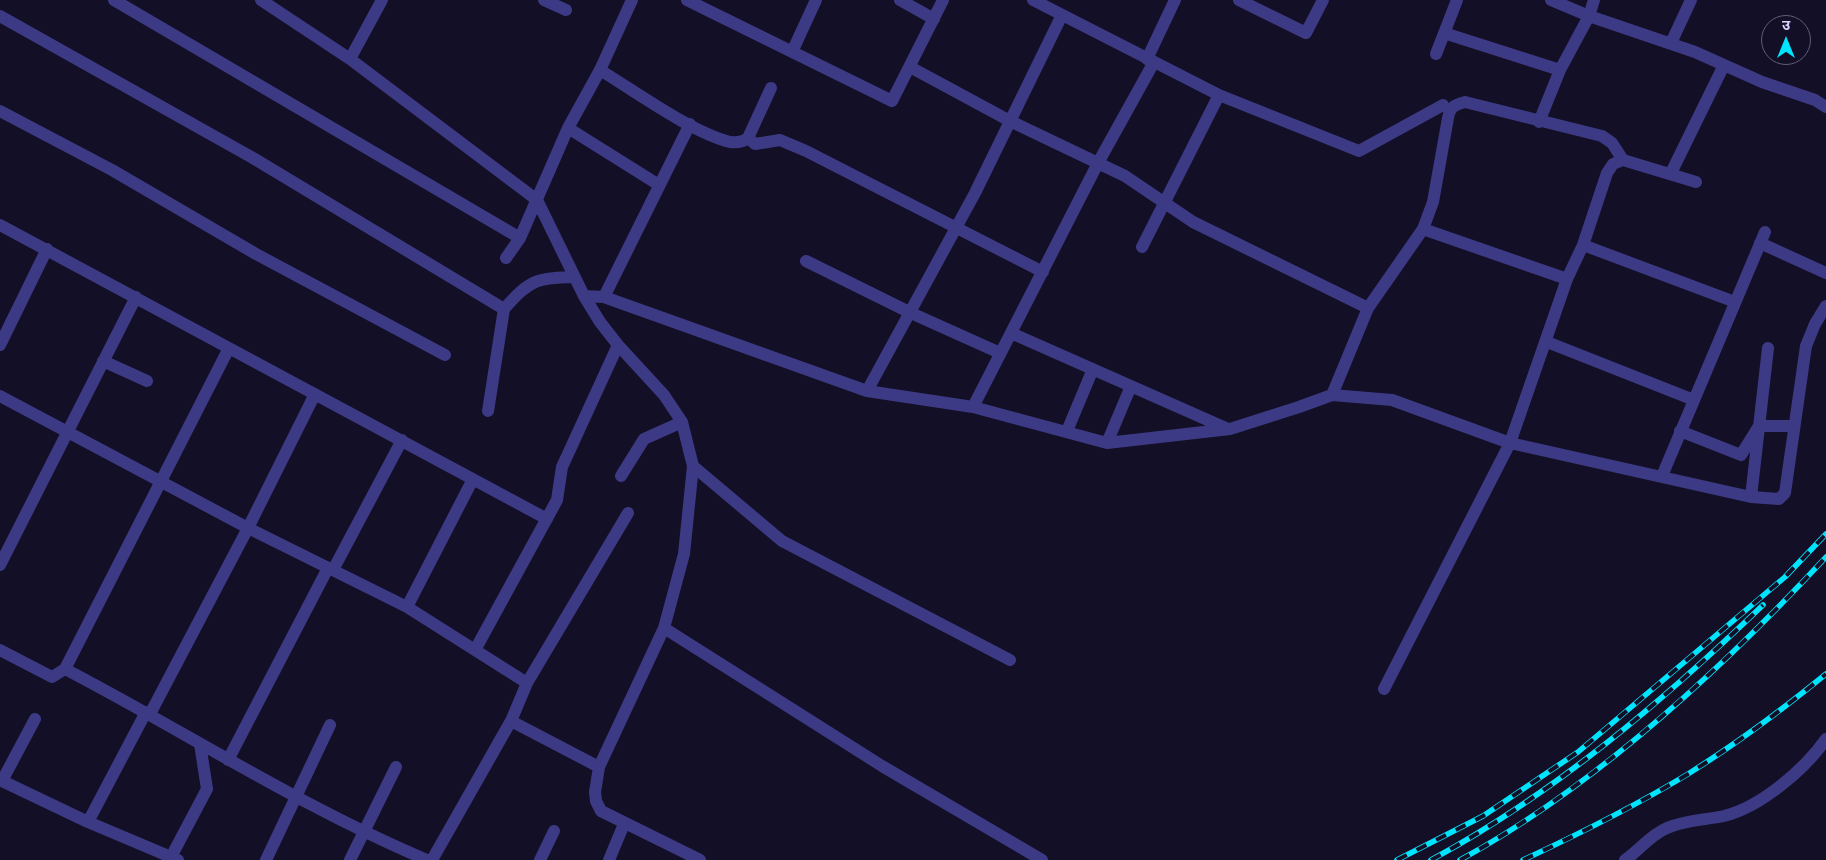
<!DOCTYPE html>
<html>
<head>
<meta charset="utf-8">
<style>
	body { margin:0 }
	#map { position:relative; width:1826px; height:860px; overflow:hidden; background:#130f26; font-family:"Varela Round","Noto Sans Devanagari",sans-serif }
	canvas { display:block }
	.north { position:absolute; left:1761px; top:15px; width:50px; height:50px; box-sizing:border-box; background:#130f26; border:1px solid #625e7d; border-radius:50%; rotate:0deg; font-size:14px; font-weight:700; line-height:20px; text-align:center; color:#d9d4ff }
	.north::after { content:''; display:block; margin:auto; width:18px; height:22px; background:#00e5ff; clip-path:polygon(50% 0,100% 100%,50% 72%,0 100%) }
</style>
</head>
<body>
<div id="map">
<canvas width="1826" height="860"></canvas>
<div class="north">उ</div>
</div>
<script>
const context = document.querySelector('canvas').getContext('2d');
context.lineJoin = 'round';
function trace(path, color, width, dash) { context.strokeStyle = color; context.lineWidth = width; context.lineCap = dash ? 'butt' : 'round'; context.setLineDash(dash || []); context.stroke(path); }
const minor = new Path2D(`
	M114 0 520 238
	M261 0 350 59 537 200 584 296 600 322 618 345 664 395 682 422 693 466 684 554 664 628 599 767 595 792 596 801 601 811 700 860
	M544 0 566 10
	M687 0 892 101 943 0
	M900 0 934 19
	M1033 0 1219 95 1359 151 1443 105
	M1239 0 1306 33 1323 0
	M1551 0 1589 16 1695 52 1762 82 1815 100 1826 107
	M0 16 253 158 504 309 488 411
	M1444 33 1560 70
	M1671 43 1691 0
	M792 52 816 0
	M1436 54 1457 0
	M350 59 382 0
	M1147 59 1175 0
	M910 67 1010 121 1125 176 1193 222 1368 308 1423 229 1567 279
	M600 70C636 92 691 132 730 142 737 143 743 142 748 138L771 88
	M0 111 112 170 256 254 445 355
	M1539 122 1560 70 1589 16 1594 0
	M568 128 659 185
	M748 138 755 144 780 140 806 151 1043 272
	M1671 173 1724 65
	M0 225 547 519
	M1423 229 1433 202 1448 118C1450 107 1454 105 1465 102L1602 136 1612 143 1623 160
	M1760 243 1826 273
	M1583 245 1735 302
	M1142 247 1219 95
	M506 258 520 238 568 128 600 70 632 0
	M806 261 911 313 1000 353
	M584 296 604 297 867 391 973 407 1107 443 1230 429 1299 407 1332 395 1368 308
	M604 297 690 124
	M504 309C530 280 535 278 575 277
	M1011 333 1228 429
	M1547 342 1694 400
	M0 345 47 249
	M103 361 147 381
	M867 391 975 193 1062 15
	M1332 395 1392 400 1510 443 1751 497 1779 499 1785 493 1806 346 1815 324 1826 306
	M0 396 248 528 407 607
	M973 407 1098 163 1154 62
	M1067 431 1093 369
	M1680 431 1741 455 1759 426H1794
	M1107 443 1131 386
	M693 466 782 541 1010 660
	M621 476 644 439 682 422
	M1662 476 1765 232
	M473 479 407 607 527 683
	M1751 497 1768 348
	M0 565 136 297
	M333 570 402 440
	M664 628 882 766 1042 860
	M0 650 52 677 65 669C186 732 301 807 427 860
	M475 650 557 500 562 467 618 345
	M65 669 229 348
	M1384 689 1510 443 1567 279 1583 245 1607 173 1613 164 1623 160 1696 182
	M150 714 248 528 315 394
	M228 760 328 568
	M599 767 511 721 527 683 628 513
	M0 780 88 822 178 860
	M2 781 35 719
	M88 822 146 712
	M171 857 207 789 200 744
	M266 860 330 725
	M350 860 396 767
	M432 860 512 719
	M540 860 554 831
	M609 860 624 824
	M1625 860C1640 850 1650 835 1667 828 1685 820 1705 820 1724 816 1761 807 1805 769 1826 739`);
const rail = new Path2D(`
	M1397 860 1483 816 1578 752 1785 577 1826 534
	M1431 860C1555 793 1662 702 1763 605
	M1460 860C1594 787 1723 668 1826 557
	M1523 860C1579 834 1635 806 1688 774 1736 744 1782 710 1826 674`);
trace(minor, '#3d3a85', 12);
trace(rail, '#00e5ff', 5.5);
trace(rail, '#130f26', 4, [11]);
</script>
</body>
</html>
